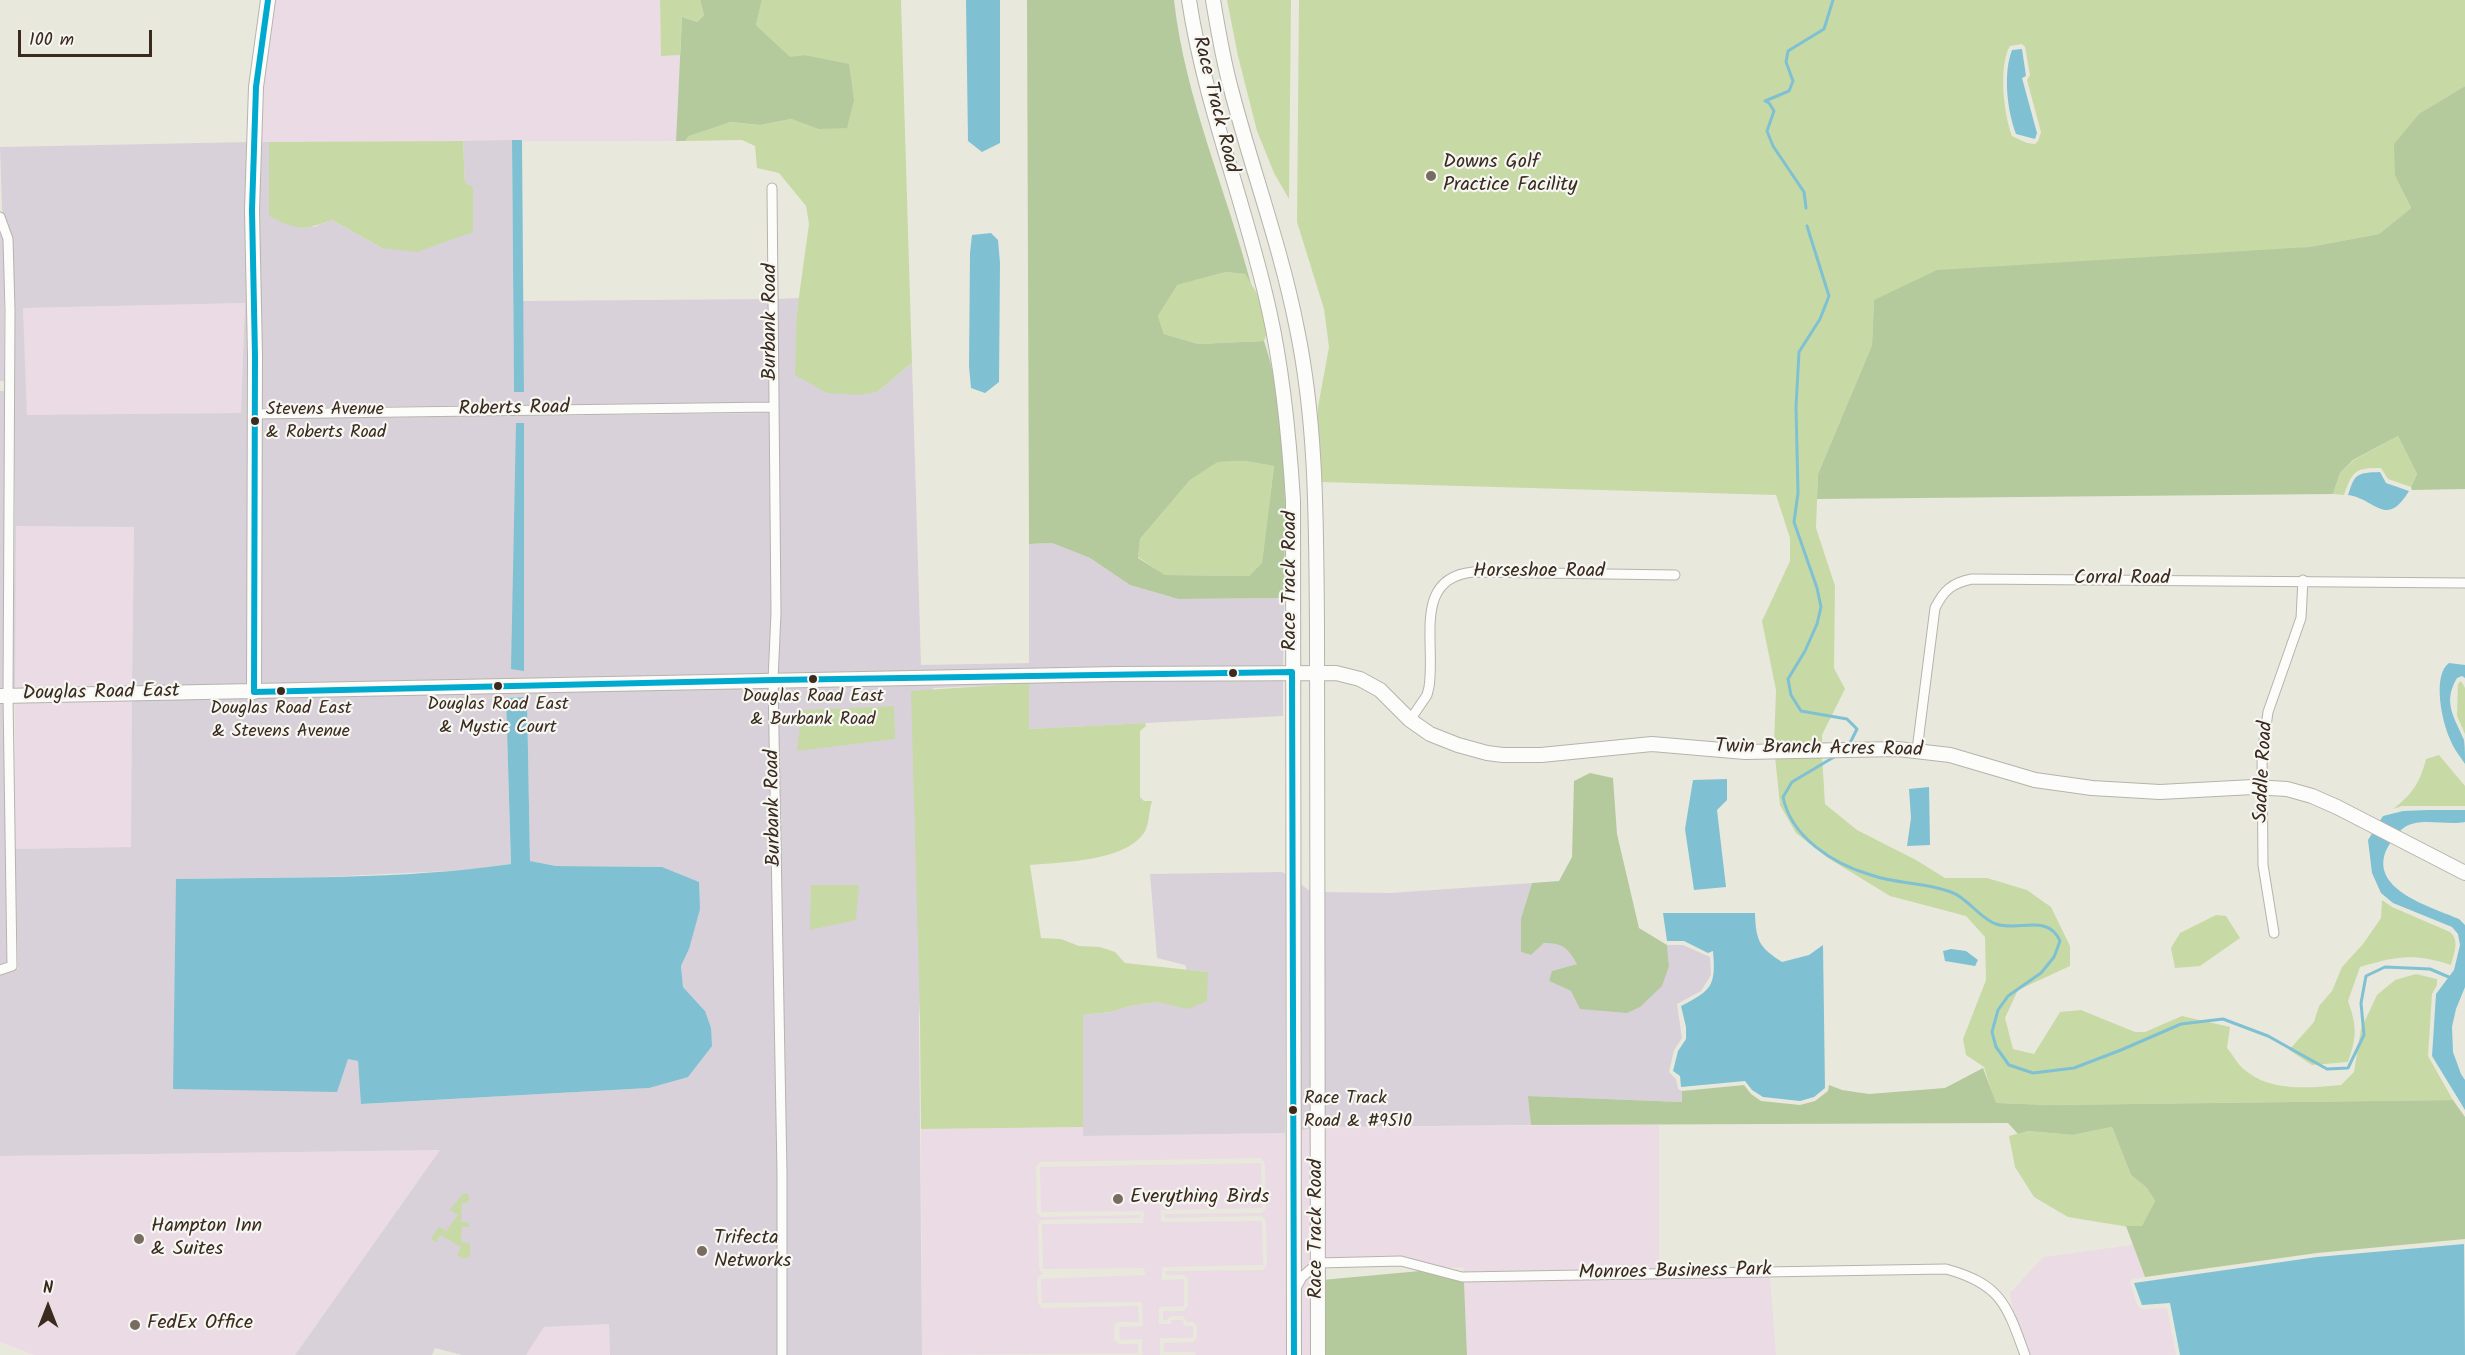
<!DOCTYPE html>
<html>
<head>
<meta charset="utf-8">
<style>
	body { margin:0 }
	#map { position:relative; width:2465px; height:1355px; overflow:hidden; background:#e9e8dd; font-family:Kalam,sans-serif }
	canvas { display:block }
	.north { position:absolute; left:18px; top:1277px; width:60px; height:60px; -webkit-text-stroke:4px #f6f6f2; paint-order:stroke; rotate:0deg; font-size:16px; font-weight:700; line-height:24px; text-align:center; color:#3b2a1e }
	.north::after { content:''; display:block; margin:auto; width:21px; height:27px; background:#3b2a1e; clip-path:polygon(50% 0,100% 100%,50% 72%,0 100%) }
	.scale { position:absolute; left:18px; top:30px; width:134px; height:27px; box-sizing:border-box; border:3px solid #3b2a1e; border-top:0; padding-left:8px; font-size:18px; line-height:21px; white-space:nowrap; color:#3b2a1e; -webkit-text-stroke:4px #f6f6f2; paint-order:stroke }
</style>
</head>
<body>
<div id="map">
<canvas width="2465" height="1355"></canvas>
<div class="north">N</div>
<div class="scale">100 m</div>
</div>
<script>
const context = document.querySelector('canvas').getContext('2d');
context.lineJoin = 'round';
function paint(path, color) { context.fillStyle = color; context.fill(path, 'evenodd'); }
function trace(path, color, width, dash) { context.strokeStyle = color; context.lineWidth = width; context.lineCap = dash ? 'butt' : 'round'; context.setLineDash(dash || []); context.stroke(path); }
function label(font, color, halo, rows, align = 'center') {
  context.font = font + ' Kalam,sans-serif'; context.lineWidth = 4.5; context.setLineDash([]); context.textBaseline = 'middle'; context.strokeStyle = halo; context.fillStyle = color; for (const [text, x, y, turn = 0] of rows) {
    context.save(); context.translate(x, y); context.rotate((+turn || 0) * Math.PI / 180); context.textAlign = isNaN(turn) ? turn : align; if (halo) context.strokeText(text, 0, 0); context.fillText(text, 0, 0); context.restore();
  }
}
const built = new Path2D(`
	M272 0H660L661 56 680 55 676 141 259 142 261 88Z
	M245 303 241 413 27 416 23 308Z
	M15 526 134 527 132 688 15 691Z
	M132 698 131 847 15 849V701Z
	M1659 1125V1268L1464 1272 1463 1267 1448 1268 1402 1256 1322 1258V1127Z
	M1083 1127V1136L1285 1133 1287 1355H1196L1193 1352H1164V1343L1193 1342 1197 1338V1326L1193 1322H1187L1183 1316H1171L1167 1320H1163V1311H1184L1188 1306V1279L1184 1275H1166V1271L1263 1270 1267 1265 1266 1221 1262 1216 1165 1218 1164 1214 1262 1213 1266 1208 1265 1163 1261 1158 1040 1162 1036 1167 1037 1212 1041 1217 1140 1215V1218L1042 1220 1038 1224 1039 1269 1043 1274 1119 1273 1041 1274 1037 1279 1038 1303 1042 1308 1138 1306 1139 1322H1117L1114 1326V1339L1119 1344H1138V1353L922 1355 921 1129Z
	M1313 1128V1260L1299 1273V1131Z
	M440 1150 295 1355H35L0 1342V1156Z
	M1261 1163 1262 1208 1161 1210V1222L1262 1221 1263 1265 1162 1267V1280L1184 1279V1306L1159 1307V1324H1171V1320H1183L1184 1326H1193V1338H1160V1355H1142V1339L1120 1340 1119 1327 1143 1326 1142 1302 1042 1303 1041 1279 1145 1275 1144 1268 1043 1269 1042 1224 1143 1223 1144 1211 1041 1212 1040 1167Z
	M2133 1245 2145 1277 2132 1279 2130 1282 2135 1299 2138 1307 2142 1309 2167 1308 2176 1355H2030L2013 1311 2010 1293 2043 1257Z
	M1313 1272V1355H1299V1292Z
	M1770 1277 1776 1355H1467L1464 1282Z
	M609 1324 610 1355H526L544 1327Z`);
const industrial = new Path2D(`
	M512 140 514 392H524L523 301 768 299 769 402 259 408 257 210 259 142H269V216L314 227 332 220 382 248 465 183 463 141Z
	M250 142V687L132 688 134 527 16 526 15 691H13L15 506 13 239 2 210 0 147ZM245 303 241 413 27 415 23 308Z
	M0 230 4 240V381H0Z
	M799 298 797 311 877 392 912 363 921 665 1029 663V544L1052 543 1090 558 1130 585 1178 599 1284 598 1283 667 778 674 777 299Z
	M0 391H4L6 506 4 691H0Z
	M769 413 771 613 768 675 259 687V419Z
	M1283 677V716L1029 729V684L933 688 919 1021 922 1355H787V1173L777 685ZM894 706V739L797 750Z
	M768 685 778 1173 777 1355H610L609 1324 544 1327 526 1355H462L435 1348 432 1355H295L440 1150 0 1156V975L18 969 15 849 131 847 132 698ZM527 697 530 861 556 866 661 867 689 949 681 966 683 987 705 1011 649 1088 362 1104 358 1061 347 1058 176 879 324 877 469 870 511 864 506 698Z
	M0 701H4L7 962 0 964Z
	M1282 872 1286 874 1285 1133 1083 1136V1015L1110 1012 1131 1006 1157 1002 1188 1008 1208 972 1187 970 1185 965 1157 958 1150 874Z
	M1298 882 1311 892 1313 1128 1299 1131Z
	M1532 883 1521 918V952L1531 955 1544 943H1555L1565 946 1577 964 1553 971 1549 981 1571 991 1669 966 1667 945H1683L1710 957 1711 975 1701 991 1677 1004 1682 1038 1674 1050 1669 1072 1676 1079 1678 1089 1682 1091V1102L1529 1096 1531 1125 1322 1127V892L1391 893Z`);
const green = new Path2D(`
	M660 0H700L704 15 697 22 682 17 680 55 661 56Z
	M762 0H901L912 363 877 392 858 395 827 393 795 375 797 311 809 224 806 206 779 173 757 168 755 146 742 140 685 141 689 136 731 122 760 125 791 119 818 129 804 55 790 58 756 25Z
	M1227 0H1291L1289 199 1274 173 1257 131 1238 56Z
	M1299 0H2465V86L2420 113 2405 196 2411 208 2379 234 2309 247 1874 301 1872 345 1818 474 1816 528 1835 586 1834 668 1845 689 1822 735V745L1774 746 1776 690 1762 621 1790 561V538L1776 495 1320 482 1317 436 1318 407 1329 347 1324 309 1297 222ZM2022 44 2025 47 2030 75 2027 80 2041 132 2038 141 2035 144 2027 143 2012 136C2004 115 1998 66 2010 46Z
	M463 141 465 183 473 187V232L417 252 382 248 332 220C303 231 296 230 269 216V142Z
	M1226 272 1245 274C1257 294 1275 317 1264 341L1198 344 1164 334 1158 316 1176 285Z
	M2398 436 2417 474 2411 487 2388 479 2381 468C2355 468 2353 470 2344 495L2333 494 2340 473 2354 460Z
	M1245 461 1274 466 1262 564 1249 576 1164 575 1138 557 1140 539 1190 480 1218 462Z
	M2461 681 2465 688V734L2457 716 2458 684Z
	M1029 683V729L1145 723 1146 726 1140 731V797L1144 801H1152C1149 810 1149 826 1144 833 1124 862 1061 862 1030 865L1041 938 1061 939 1079 946 1100 947 1115 952 1125 963 1208 972 1207 1001 1188 1009 1157 1002 1131 1006 1110 1012 1083 1015V1127L921 1129 920 1020 911 691Z
	M894 706 895 739 797 751 802 710Z
	M2439 755 2465 786V806H2402L2393 809C2413 794 2420 782 2426 759Z
	M1822 756 1825 804 1857 830 1916 860 1945 878H1987L2027 890 2051 907 2070 946V966L2018 990 2005 1018 2013 1049 2034 1054 2060 1012 2081 1010 2135 1032H2145L2182 1016 2230 1027 2227 1048C2233 1055 2238 1065 2245 1070 2270 1092 2310 1088 2341 1085L2354 1072 2361 1029 2377 995 2395 980 2416 974 2437 979V985L2432 994 2428 1056 2453 1100 2051 1105 1995 1103 1984 1067 1966 1055 1963 1039 1986 980 1985 937 1966 916 1890 896 1828 858 1796 833 1780 805 1775 757Z
	M811 885H859L856 920 810 930Z
	M2382 900 2392 907 2450 932C2460 941 2454 953 2451 965 2414 953 2397 956 2360 967L2348 1001C2357 1027 2357 1036 2348 1062L2312 1065 2289 1050 2314 1022 2319 1006 2332 991 2342 967 2363 944 2381 918Z
	M2216 915 2226 916 2240 938 2200 966 2175 968 2171 948 2180 933Z
	M2112 1127 2131 1175 2147 1188 2155 1201 2142 1227H2129L2068 1217 2034 1197 2015 1167 2009 1136 2028 1131 2073 1135Z
	M467 1193 469 1196V1202L462 1203 461 1222 470 1223 469 1227H462L461 1242 470 1243V1256L464 1259 457 1255 461 1247 440 1235 436 1242 431 1239 439 1227 446 1231 458 1215 450 1210 463 1194Z`);
const forest = new Path2D(`
	M700 0H762L756 25 790 57 804 55 849 64 854 100 847 128 818 129 791 119 760 125 731 122 689 136 685 141H676L682 17 697 22 704 15Z
	M1027 0H1174C1185 98 1226 189 1251 284L1245 274 1226 272 1177 285 1158 316 1164 334 1198 344 1264 341C1290 418 1285 516 1284 598L1178 599 1130 585 1090 558 1052 543 1029 544ZM1245 461 1274 466 1262 563 1249 576 1165 575 1138 558 1140 539 1190 480 1218 462Z
	M2465 86V489L2412 490 2411 487 2417 474 2398 436 2353 460 2340 473 2333 494 1817 499 1818 474 1872 345 1874 300 1937 270 2309 247 2379 234 2411 208 2395 175 2394 144 2420 113Z
	M1590 773 1613 778 1617 834 1639 928 1667 945 1669 966 1662 986 1640 1007 1627 1013 1580 1009 1571 991 1549 981 1552 971 1577 964C1567 948 1564 943 1544 943L1531 955 1521 952V918L1532 883 1559 881 1572 857 1574 781Z
	M1983 1068 1996 1103 2051 1105 2453 1100 2465 1117V1239L2317 1253 2145 1277 2126 1226H2142L2155 1201 2147 1188 2131 1175 2112 1127 2073 1135 2028 1131 2018 1134 2008 1123 1531 1125 1528 1096 1682 1102V1091L1744 1085 1751 1094 1761 1101 1800 1105 1815 1101 1828 1091 1829 1085 1842 1090 1869 1094 1945 1088Z
	M1420 1271 1464 1282 1467 1355H1323L1322 1280Z`);
const water = new Path2D(`
	M966 0H1000V143L982 152 968 141Z
	M2022 49 2026 76 2022 78 2037 133 2035 139 2016 134C2007 110 2003 73 2012 50Z
	M512 140H522L524 392H514Z
	M991 233 998 240 1000 263 999 382 985 393 971 388 969 366 970 253 972 235Z
	M516 423H524V671L511 669Z
	M2380 472 2386 483 2409 491C2386 529 2376 499 2348 495 2355 473 2357 473 2380 472Z
	M2449 663 2465 665V678L2462 676 2457 678C2442 703 2455 718 2464 740 2465 747 2465 757 2465 764 2460 756 2453 748 2450 739 2442 722 2432 675 2449 663Z
	M527 697 530 861 556 866 662 867 699 882 700 909 689 949 681 966 683 987 705 1011 711 1028 712 1046 688 1077 649 1088 361 1104 358 1061 348 1059 337 1092 173 1089 176 879C287 877 400 880 511 864L506 698Z
	M1727 779V800L1717 810 1726 887 1694 890 1685 829 1693 780Z
	M1929 787 1930 845 1907 846 1911 818 1909 789Z
	M2428 810H2465V822C2447 826 2421 817 2405 827 2396 833 2386 847 2384 857 2376 892 2434 908 2459 919L2465 925V987L2456 1009 2452 1027 2453 1052 2461 1074 2465 1080V1110L2432 1056 2436 994 2454 970 2460 945 2458 934 2452 927 2393 903 2381 893 2372 873 2368 840 2383 816 2403 811Z
	M1663 913H1755C1756 941 1759 947 1782 962L1809 955 1823 945 1825 1088 1814 1097 1800 1101 1763 1097 1752 1090 1745 1081 1681 1087 1680 1076 1673 1071 1678 1051 1686 1039V1027L1681 1006C1712 990 1716 986 1713 951L1708 953 1684 941H1667Z
	M1951 949 1966 951 1978 960 1975 966 1945 961 1943 951Z
	M2464 1244 2465 1355H2180L2170 1303 2142 1305 2134 1283 2317 1257Z`);
const stream = new Path2D(`
	M1806 208 1804 192 1773 146 1767 131 1774 111 1769 103 1765 101 1789 91 1793 81 1786 62 1788 51 1824 29 1833 0
	M1807 226 1829 296 1820 319 1799 352 1796 407 1798 493 1794 522 1817 588 1821 607 1817 624 1805 651 1788 679 1791 695 1801 711 1847 719 1857 729 1850 743
	M1834 757 1792 782 1783 797C1791 837 1833 864 1871 875 1896 884 1925 882 1951 892 1968 898 1979 918 1996 924 2019 932 2048 913 2060 941L2054 957 2041 973 2008 996 1998 1010 1992 1032 1996 1047 2009 1065 2033 1073 2074 1068 2121 1050 2181 1024 2223 1019 2268 1036 2327 1069 2348 1068 2364 1035 2361 1003 2366 976 2385 967 2430 969 2451 978`);
const street = new Path2D(`
	M772 188 776 613 773 680 782 1173V1355
	M0 217 8 239 10 310 8 696 12 966 0 970
	M255 414 773 407
	M1410 720 1427 695 1429 687C1436 643 1412 578 1473 572L1675 575
	M1917 750 1935 608C1944 590 1952 583 1972 579L2465 583
	M2274 933 2263 865 2262 755 2268 712 2301 618 2303 580
	M1296 1288 1302 1277 1318 1263 1401 1261 1462 1277 1946 1269C2001 1284 2007 1305 2025 1355`);
const secondary = new Path2D(`
	M1189 0C1205 106 1246 205 1269 310 1283 372 1289 436 1293 500L1294 1355
	M1213 0C1218 30 1223 60 1231 89 1252 170 1281 247 1297 329 1317 426 1316 524 1317 623L1318 1355
	M254 692 255 356 252 210 256 87 268 0
	M0 696 1116 674 1336 673 1360 679 1380 690 1410 720 1430 734 1458 745 1487 753 1503 755H1541L1652 744 1745 752 1898 749 1950 755 2035 780 2092 788 2160 792 2253 787 2287 789 2312 796 2337 807 2465 873`);
const bus1 = new Path2D(`
	M268 0 256 87 252 210 255 356 254 692 773 680 1292 672 1294 1355`);
const markers = [
	[1431,176,6,"#786c61"],
	[255,421,5,"#3b2a1e"],
	[1233,673,5,"#3b2a1e"],
	[813,679,5,"#3b2a1e"],
	[498,686,5,"#3b2a1e"],
	[281,691,5,"#3b2a1e"],
	[1293,1110,5,"#3b2a1e"],
	[1118,1199,6,"#786c61"],
	[139,1239,6,"#786c61"],
	[702,1251,6,"#786c61"],
	[135,1325,6,"#786c61"]
];
const busNames = [
	["Stevens Avenue",266,411,"left"],
	["& Roberts Road",266,434,"left"],
	["Douglas Road East",813,698],
	["& Burbank Road",813,721],
	["Douglas Road East",498,706],
	["& Mystic Court",498,729],
	["Douglas Road East",281,710],
	["& Stevens Avenue",281,733],
	["Race Track",1304,1100,"left"],
	["Road & #9510",1304,1123,"left"]
];
const streetNames = [
	["Race Track Road",1214,105,76],
	["Burbank Road",772,322,-90],
	["Roberts Road",514,410,-1],
	["Horseshoe Road",1539,573],
	["Corral Road",2122,580],
	["Race Track Road",1292,581,-90],
	["Douglas Road East",101,694,-1],
	["Twin Branch Acres Road",1819,750,1],
	["Saddle Road",2265,772,-87],
	["Burbank Road",775,808,-91],
	["Race Track Road",1318,1229,-90],
	["Monroes Business Park",1675,1273,-1]
];
const poiNames = [
	["Downs Golf",1443,164],
	["Practice Facility",1443,187],
	["Everything Birds",1130,1199],
	["Hampton Inn",151,1228],
	["& Suites",151,1251],
	["Trifecta",714,1240],
	["Networks",714,1263],
	["FedEx Office",147,1325]
];
paint(built, '#ebdbe4');
paint(industrial, '#d8d1d9');
paint(green, '#c7daa5');
paint(forest, '#b4ca9d');
paint(water, '#7fc1d3');
trace(stream, '#7fc1d3', 3);
trace(street, '#b6b3ac', 11);
trace(secondary, '#b6b3ac', 16);
trace(street, '#fcfcfa', 9);
trace(secondary, '#fcfcfa', 14);
trace(bus1, '#00a9ce', 6);
for (const [x, y, r, color] of markers) { const dot = new Path2D(); dot.arc(x, y, r, 0, 2 * Math.PI); context.fillStyle = color; context.fill(dot); trace(dot, '#f6f6f2', 2); }
label('18px', '#3b2a1e', '#f6f6f2', busNames);
label('20px', '#3b2a1e', '#f6f6f2', streetNames);
label('20px', '#3b2a1e', '#f6f6f2', poiNames, 'left');
</script>
</body>
</html>
